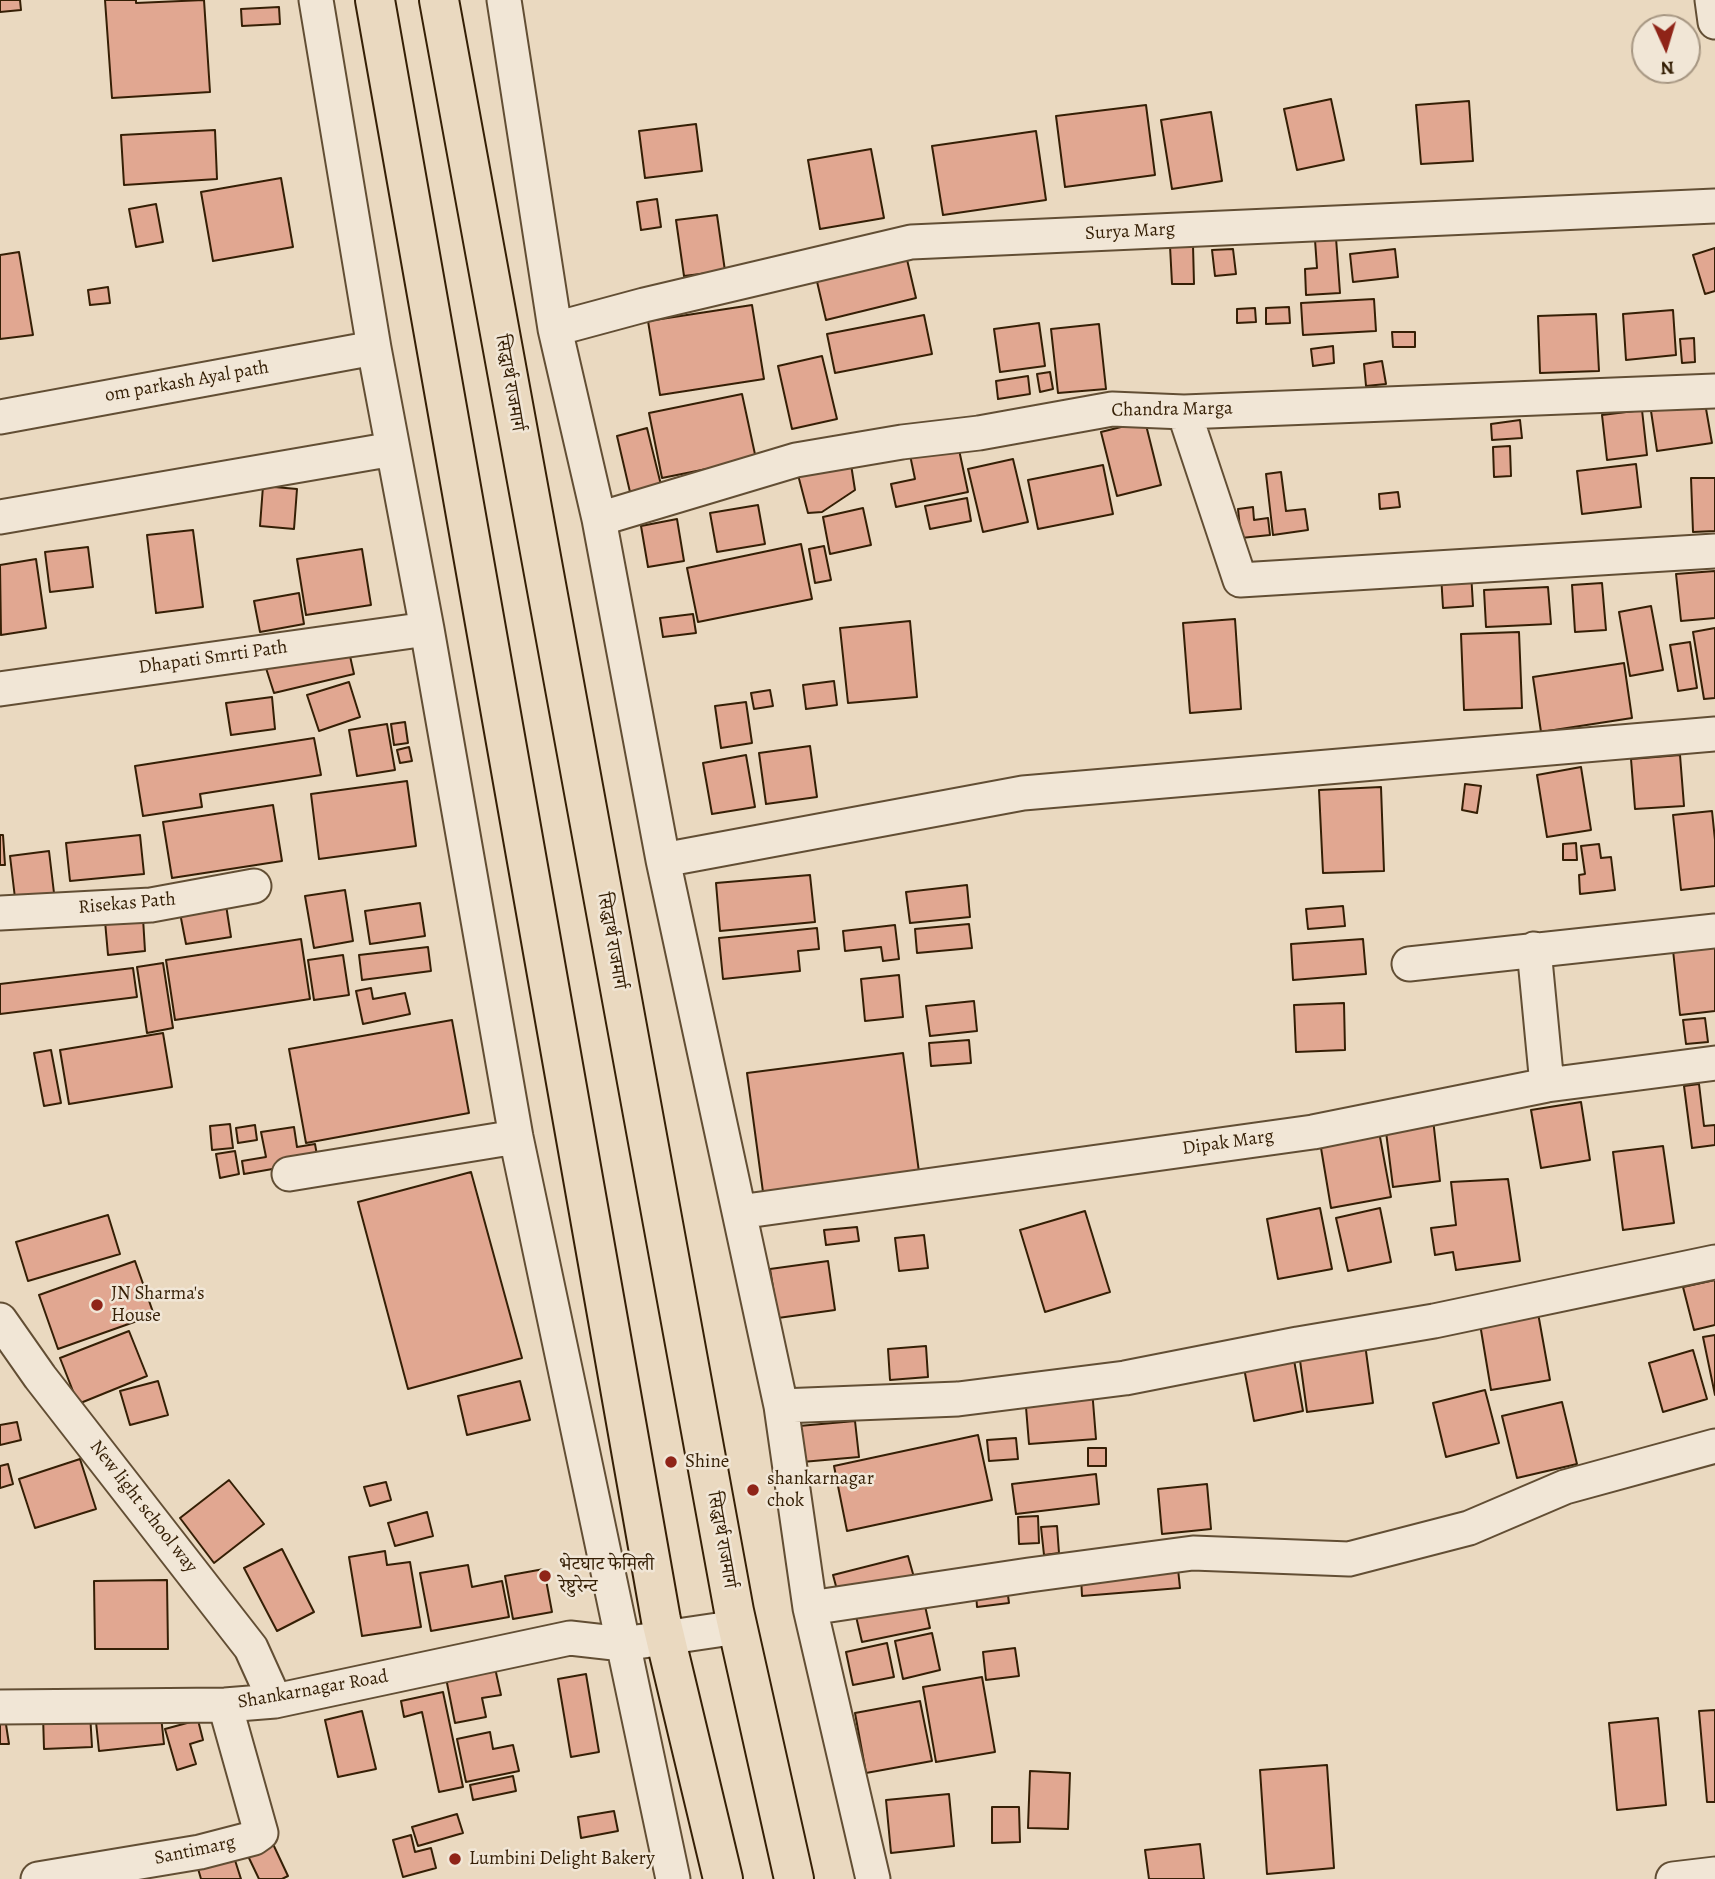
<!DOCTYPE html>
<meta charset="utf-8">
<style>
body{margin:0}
#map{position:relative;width:1715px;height:1879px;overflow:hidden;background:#ead9c0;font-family:Alegreya,serif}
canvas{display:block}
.north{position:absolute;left:1631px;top:14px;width:70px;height:70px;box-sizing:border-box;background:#f1e6d6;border:2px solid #a69682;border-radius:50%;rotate:176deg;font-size:19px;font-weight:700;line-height:28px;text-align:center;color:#351f05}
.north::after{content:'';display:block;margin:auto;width:24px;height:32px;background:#8f2418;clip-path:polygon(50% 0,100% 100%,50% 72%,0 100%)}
</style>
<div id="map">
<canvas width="1715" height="1879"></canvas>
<div class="north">N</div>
</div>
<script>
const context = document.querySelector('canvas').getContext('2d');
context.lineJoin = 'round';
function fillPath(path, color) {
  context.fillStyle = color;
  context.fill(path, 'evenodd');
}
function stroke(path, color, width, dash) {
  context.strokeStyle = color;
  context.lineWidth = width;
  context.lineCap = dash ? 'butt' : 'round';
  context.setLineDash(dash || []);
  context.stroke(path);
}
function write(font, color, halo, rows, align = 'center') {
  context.font = font + ' Alegreya,"Noto Serif Devanagari",serif';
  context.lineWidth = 5;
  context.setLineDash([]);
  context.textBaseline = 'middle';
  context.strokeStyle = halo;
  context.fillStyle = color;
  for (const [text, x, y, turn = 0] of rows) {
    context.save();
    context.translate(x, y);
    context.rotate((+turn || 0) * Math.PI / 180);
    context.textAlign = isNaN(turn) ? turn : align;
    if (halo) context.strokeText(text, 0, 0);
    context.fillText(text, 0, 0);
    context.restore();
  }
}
const building = new Path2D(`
 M0,0H20L21,10L0,12Z
 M105,0H136V3L204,0L210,92L112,98Z
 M279,7L280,24L242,26L241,9Z
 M1331,99L1344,160L1297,170L1284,109Z
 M1469,101L1473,161L1421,164L1416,105Z
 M1146,105L1155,175L1065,187L1056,116Z
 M1211,112L1222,181L1172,189L1161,120Z
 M696,124L702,171L645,178L639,131Z
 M215,130L217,179L124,185L121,135Z
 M1036,131L1046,200L943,215L932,146Z
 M871,149L884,218L820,229L808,160Z
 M281,178L293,247L213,261L201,192Z
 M657,199L661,227L641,230L637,202Z
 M156,204L163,242L136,247L129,209Z
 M717,215L725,271L684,276L676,220Z
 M1336,238L1340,293L1306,295L1305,269L1317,268L1315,240Z
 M1193,245L1194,284H1172L1170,246Z
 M1715,248V291L1705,294L1693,255Z
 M1233,249L1236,274L1215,276L1212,250Z
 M1395,249L1398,277L1353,282L1350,254Z
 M905,251L916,298L826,320L815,273Z
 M19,252L33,335L0,339V255Z
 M108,287L110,303L90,305L88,290Z
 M1374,299L1376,331L1303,335L1301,303Z
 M752,305L764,379L660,395L648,321Z
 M1289,307L1290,323L1266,324V308Z
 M1255,308L1256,322L1237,323V309Z
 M1673,310L1676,355L1626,360L1623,314Z
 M1596,314L1599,371L1540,373L1538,316Z
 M924,315L932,354L835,373L827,334Z
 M1039,323L1045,366L1000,372L994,329Z
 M1099,324L1106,389L1058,393L1051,329Z
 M1392,332H1415V347H1393Z
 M1694,338L1695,362L1682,363L1680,339Z
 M1333,346L1334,363L1313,366L1311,349Z
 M822,356L837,419L792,429L778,366Z
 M1382,361L1386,384L1366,386L1364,364Z
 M1050,372L1053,389L1040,392L1037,374Z
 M1028,376L1030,394L998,399L996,381Z
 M742,394L756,459L662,478L649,413Z
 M1705,403L1712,443L1657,451L1651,411Z
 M1642,410L1647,455L1607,460L1602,415Z
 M1520,420L1522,438L1492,440L1491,424Z
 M1145,421L1161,485L1117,496L1101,432Z
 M647,428L661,485L630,492L617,436Z
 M958,445L968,492L896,507L891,484L915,479L910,455Z
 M1510,446L1511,476L1494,477L1493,447Z
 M850,458L855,490L822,512L808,513L797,471Z
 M1013,459L1028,522L983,532L968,469Z
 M1636,464L1641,507L1582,514L1577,471Z
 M1103,465L1113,514L1038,529L1028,480Z
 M1281,472L1286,511L1305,509L1308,530L1273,535L1266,474Z
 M1691,478H1715V531L1693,532Z
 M263,486L297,489L294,529L260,526Z
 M1398,492L1400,507L1380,509L1379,494Z
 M967,498L971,521L930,529L925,506Z
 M758,505L765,544L717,552L710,513Z
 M1253,507L1254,520L1268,518L1270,535L1241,538L1238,509Z
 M863,508L871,545L830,554L823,517Z
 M677,519L684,561L648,567L641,526Z
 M193,530L203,607L156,613L147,535Z
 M801,544L812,599L698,622L687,568Z
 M824,546L831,580L815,583L809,549Z
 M88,547L93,587L50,592L45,552Z
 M362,549L371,605L306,615L297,559Z
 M36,559L46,628L1,635L0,565Z
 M1715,571V618L1681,621L1676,574Z
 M1471,572L1473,606L1443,608L1441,574Z
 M1602,583L1606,630L1575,632L1572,585Z
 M1548,587L1551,624L1486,627L1484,590Z
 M299,593L304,624L260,632L254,601Z
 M1651,606L1663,670L1630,676L1619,612Z
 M693,614L696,633L663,637L660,618Z
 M1235,619L1241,709L1190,713L1183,623Z
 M910,621L917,697L848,703L840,628Z
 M1715,628V698L1704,699L1693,632Z
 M1519,632L1522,708L1464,710L1461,634Z
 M1690,642L1697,688L1678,691L1670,645Z
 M348,647L354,674L274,693L265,665Z
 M1624,663L1632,718L1541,732L1533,677Z
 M834,681L837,705L806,709L803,685Z
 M349,682L360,717L319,731L307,695Z
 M770,690L773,706L754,709L751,693Z
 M272,697L275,729L231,735L226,703Z
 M746,702L752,743L721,748L715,706Z
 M405,722L408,743L394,745L391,724Z
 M387,724L395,770L357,776L349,730Z
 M314,738L321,775L200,794L202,807L143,816L135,766Z
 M810,746L817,797L766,804L759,753Z
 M409,747L412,761L400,763L397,750Z
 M746,755L755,807L712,814L703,763Z
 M1680,755L1684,806L1635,809L1631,759Z
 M1581,767L1591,830L1547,837L1537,775Z
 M407,781L416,846L319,859L311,794Z
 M1465,784L1481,786L1477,813L1462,810Z
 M1381,787L1384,871L1323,873L1319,790Z
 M273,805L282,861L172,878L163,822Z
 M1712,811L1715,840V886L1681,890L1673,815Z
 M0,835H3L5,865H0Z
 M140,835L144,874L70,881L66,843Z
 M1576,843L1577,860H1563V844Z
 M1599,844L1601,858L1611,857L1615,890L1580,894L1579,875L1585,874L1581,846Z
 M49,851L54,893L15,898L10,856Z
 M810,875L815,922L720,931L716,883Z
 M967,885L970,917L910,923L906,892Z
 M345,890L353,941L314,948L305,896Z
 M420,903L425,936L370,944L365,911Z
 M226,905L231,937L186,944L180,913Z
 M1343,906L1345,926L1308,929L1306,909Z
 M143,918L145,951L108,955L105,921Z
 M969,924L972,948L917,953L915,929Z
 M895,925L899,959L883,961L881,947L845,951L843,931Z
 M817,928L819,949L798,951L800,971L723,979L719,938Z
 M1715,936V1011L1680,1015L1672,941Z
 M301,939L310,999L175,1020L166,960Z
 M1363,939L1366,974L1293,980L1291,944Z
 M428,947L431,971L362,980L359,955Z
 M343,955L349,995L314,1000L308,960Z
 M163,963L173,1028L147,1033L137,967Z
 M133,968L137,997L0,1014V984Z
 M899,975L903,1017L865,1021L861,979Z
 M371,988L373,999L405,993L410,1014L363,1024L356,991Z
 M974,1001L977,1031L930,1036L926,1006Z
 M1344,1003L1345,1050L1296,1052L1294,1005Z
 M1705,1018L1708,1042L1686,1044L1683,1020Z
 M452,1020L469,1113L306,1143L289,1049Z
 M163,1033L172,1087L69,1104L60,1050Z
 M969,1040L971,1063L931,1066L929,1043Z
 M51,1050L61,1103L44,1106L34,1053Z
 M903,1053L919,1172L763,1192L747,1073Z
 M1699,1084L1704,1126L1715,1125V1145L1692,1148L1684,1086Z
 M1581,1102L1590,1160L1541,1168L1531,1110Z
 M1433,1119L1440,1181L1393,1187L1385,1124Z
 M230,1124L233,1148L212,1150L210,1126Z
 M255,1125L257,1140L238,1143L236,1128Z
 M1378,1126L1391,1197L1331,1208L1319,1136Z
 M294,1127L297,1147L315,1144L318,1161L244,1174L242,1161L266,1157L261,1132Z
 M1663,1146L1674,1223L1623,1230L1613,1152Z
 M235,1151L239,1174L220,1178L216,1154Z
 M471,1172L522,1358L408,1389L358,1202Z
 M1508,1179L1520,1261L1456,1270L1453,1252L1435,1255L1431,1228L1456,1225L1451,1182Z
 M1320,1208L1332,1269L1278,1279L1267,1219Z
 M1380,1208L1391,1262L1348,1271L1336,1218Z
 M1085,1211L1110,1292L1045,1312L1020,1230Z
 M108,1215L120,1254L28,1281L16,1242Z
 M857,1227L859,1241L826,1245L824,1230Z
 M924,1235L928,1268L899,1271L895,1238Z
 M135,1261L154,1315L58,1349L39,1295Z
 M828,1261L835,1310L778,1318L770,1269Z
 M1715,1280V1325L1694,1330L1683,1287Z
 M1538,1313L1550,1380L1491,1390L1480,1324Z
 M129,1331L147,1376L78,1404L60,1358Z
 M1715,1335V1395L1703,1337Z
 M1365,1344L1373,1403L1307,1412L1299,1353Z
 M926,1346L928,1377L890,1380L888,1349Z
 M1693,1350L1707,1399L1663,1412L1649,1363Z
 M1294,1360L1303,1411L1254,1421L1244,1368Z
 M158,1381L168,1415L130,1425L120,1391Z
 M520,1381L530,1420L467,1435L458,1396Z
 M1092,1389L1096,1439L1029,1444L1025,1395Z
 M1485,1390L1499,1443L1446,1457L1433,1403Z
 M1562,1402L1577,1464L1517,1478L1502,1416Z
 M855,1421L859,1457L802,1462L799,1426Z
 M17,1422L21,1440L0,1445V1425Z
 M978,1435L992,1500L847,1531L834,1466Z
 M1016,1438L1018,1459L989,1461L987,1440Z
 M1088,1448H1106V1466H1088Z
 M80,1459L96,1509L35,1528L19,1479Z
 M8,1464L13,1484L0,1488V1466Z
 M1096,1474L1099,1504L1016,1514L1012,1484Z
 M229,1480L264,1524L214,1563L180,1518Z
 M386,1482L391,1500L370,1506L364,1487Z
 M1207,1484L1211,1529L1162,1534L1158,1489Z
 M427,1512L433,1536L395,1546L388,1523Z
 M1038,1516L1039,1543L1019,1544L1018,1517Z
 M1057,1526L1059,1553L1044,1555L1041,1527Z
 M282,1549L314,1612L277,1631L244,1568Z
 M385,1551L387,1565L410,1562L421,1627L362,1636L349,1557Z
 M908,1556L915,1581L840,1601L833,1575Z
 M468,1565L472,1587L502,1581L509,1617L431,1631L420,1573Z
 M544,1569L552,1612L513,1619L505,1576Z
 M1178,1569L1180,1588L1082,1596L1081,1576Z
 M167,1580L168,1649H95L94,1581Z
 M1007,1588L1009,1603L977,1607L976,1592Z
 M923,1597L930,1628L862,1642L855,1612Z
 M932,1633L940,1670L903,1679L895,1641Z
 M887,1643L894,1677L853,1685L846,1652Z
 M1015,1648L1019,1676L986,1680L983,1652Z
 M495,1668L501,1695L482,1698L486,1717L455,1723L446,1678Z
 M586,1674L599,1752L571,1757L558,1679Z
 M982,1677L995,1752L936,1762L923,1687Z
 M443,1692L463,1787L439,1792L422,1712L404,1717L401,1701Z
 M920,1701L932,1761L866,1773L855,1713Z
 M1715,1710V1802H1707L1699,1711Z
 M362,1711L376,1769L338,1777L325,1720Z
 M90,1713L92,1747L44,1749L43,1715Z
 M161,1716L164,1744L99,1751L96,1722Z
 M5,1718L9,1744H0V1719Z
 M1658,1718L1666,1805L1617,1810L1609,1723Z
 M198,1720L203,1740L190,1744L196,1764L177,1770L165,1729Z
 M490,1732L493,1749L513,1745L519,1771L466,1782L457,1739Z
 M1327,1765L1334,1868L1267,1874L1260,1770Z
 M1030,1771L1070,1773L1068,1829L1028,1828Z
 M513,1776L516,1791L473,1800L470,1785Z
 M949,1794L954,1846L891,1853L886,1800Z
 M992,1807H1019L1020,1842L992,1843Z
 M614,1811L618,1831L581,1838L578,1817Z
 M457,1814L463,1833L418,1846L412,1827Z
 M411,1835L415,1852L431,1848L436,1868L403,1877L393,1840Z
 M273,1844L288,1876L282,1879H259L248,1856Z
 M1200,1844L1204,1879H1149L1145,1850Z
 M233,1854L241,1879H201L197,1865Z`);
fillPath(building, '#e1a791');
stroke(building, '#351f05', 2);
const minor = new Path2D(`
 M316,0L374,348L427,629L516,1137L673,1879
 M504,0L555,329L599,519L663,860L781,1406L810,1608L873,1879
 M1712,0L1715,22
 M555,329L644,305L911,242L1715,206
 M1184,412L1240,580L1715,551
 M0,417L374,348
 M0,517L393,449
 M599,519L796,460L902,442L979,433L1112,409L1184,412L1715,391
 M0,689L427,629
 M663,860L1023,793L1715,734
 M0,913L151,905L254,886
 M1534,949L1547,1085
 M1409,964L1715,931
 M289,1174L516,1137
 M739,1212L1313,1132L1547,1085L1715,1063
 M0,1320L40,1377L251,1648L275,1701
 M781,1406L958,1399L1125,1378L1298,1344L1434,1321L1715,1262
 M810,1608L1029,1575L1193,1553L1349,1559L1469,1528L1565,1487L1715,1446
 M0,1707L225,1705L275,1701L570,1638L623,1644L738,1627
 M38,1879L200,1852L254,1838L261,1833L225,1705
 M1673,1879L1715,1874`);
const highway = new Path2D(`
 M375,0L661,1620L723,1879
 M439,0L734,1611L794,1879`);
stroke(minor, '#624e34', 37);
stroke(highway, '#351f05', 42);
stroke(minor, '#f1e6d6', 33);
stroke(highway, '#ead9c0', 38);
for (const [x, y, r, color] of [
 [97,1305,7,"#8f2418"],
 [671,1462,7,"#8f2418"],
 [753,1490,7,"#8f2418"],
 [545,1576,7,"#8f2418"],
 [455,1859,7,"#8f2418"]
]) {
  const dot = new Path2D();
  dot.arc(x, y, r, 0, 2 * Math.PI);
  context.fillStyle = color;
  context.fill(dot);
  stroke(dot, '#f1e6d6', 2.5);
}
write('19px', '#351f05', '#f1e6d6', [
 ["Surya Marg",1130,232,-3],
 ["om parkash Ayal path",187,382,-10],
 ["सिद्धार्थ राजमार्ग",509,383,80],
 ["Chandra Marga",1172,410,-1],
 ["Dhapati Smrti Path",213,658,-8],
 ["Risekas Path",127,904,-5],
 ["सिद्धार्थ राजमार्ग",611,941,80],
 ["Dipak Marg",1228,1143,-8],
 ["New light school way",143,1507,52],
 ["सिद्धार्थ राजमार्ग",721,1540,80],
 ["Shankarnagar Road",313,1690,-10],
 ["Santimarg",195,1851,-12]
]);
write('19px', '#351f05', '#f1e6d6', [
 ["JN Sharma's",111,1294],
 ["House",111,1316],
 ["Shine",685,1462],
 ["shankarnagar",767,1479],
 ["chok",767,1501],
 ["भेटघाट फेमिली",559,1565],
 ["रेष्टुरेन्ट",559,1587],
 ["Lumbini Delight Bakery",469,1859]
], 'left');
</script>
